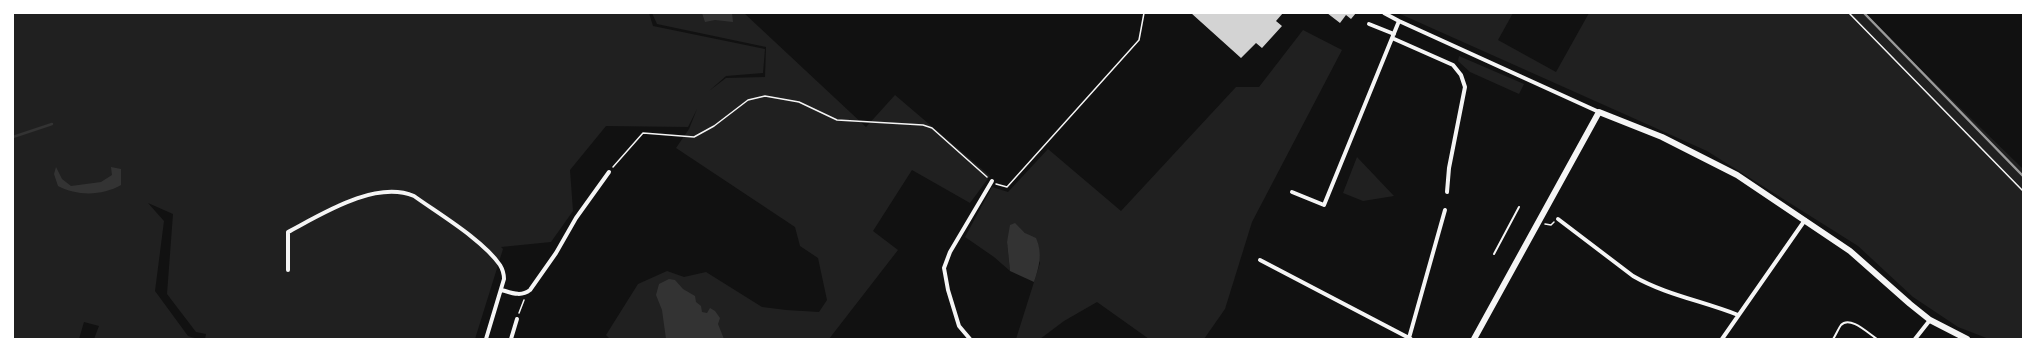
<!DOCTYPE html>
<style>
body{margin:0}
#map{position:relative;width:2036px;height:352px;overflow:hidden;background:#111;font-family:"Roboto Serif",serif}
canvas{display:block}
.frame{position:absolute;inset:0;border:14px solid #fff;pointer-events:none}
</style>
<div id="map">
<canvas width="2036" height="352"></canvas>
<div class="frame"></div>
</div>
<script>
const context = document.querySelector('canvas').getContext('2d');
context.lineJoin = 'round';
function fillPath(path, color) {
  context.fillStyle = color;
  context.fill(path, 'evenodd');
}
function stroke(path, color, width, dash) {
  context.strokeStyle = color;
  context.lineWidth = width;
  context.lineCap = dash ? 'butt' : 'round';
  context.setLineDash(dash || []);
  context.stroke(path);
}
fillPath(new Path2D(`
 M13,13H649L653,26L765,49L763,73L726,76L709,91L726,78L765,77L766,47L657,24L652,13H744L866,127L895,95L990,176L970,203L912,170L873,231L898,250L829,339H610L606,335L638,284L667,271L684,277L706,272L762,307L786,310L819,312L827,300L818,258L800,246L795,227L676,148L689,129L697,109L688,127L606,126L570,170L573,211L551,242L501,247L503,249L475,339H205L206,334L196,332L167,294L173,214L148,203L164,221L155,291L188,336L198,339H94L99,326L84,322L79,339H13Z
 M1398,13H1513L1498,40L1556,72L1589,13H1863L2023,169V339H1989L1958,327L1913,297L1858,246L1707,151Z
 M1303,30L1342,50L1252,222L1225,309L1204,339H1149L1097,302L1064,321L1040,339H1016L1040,263L1025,233L1015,224L1007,242L1010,271L994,257L965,237L992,187L1008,192L1048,149L1121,211L1236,87H1259Z
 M1459,56L1524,84L1519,94L1470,72L1458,61Z
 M1357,157L1394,196L1363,201L1343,193Z`), '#202020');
fillPath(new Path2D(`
 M702,13H732L733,22L715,20L705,22Z
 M56,167L62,179L71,186L101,182L112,175L111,167L121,169V185C102,196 77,196 58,186L54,174Z
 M1015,223L1025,233L1036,238C1043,254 1039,267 1034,282L1010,271L1007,242L1010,225Z
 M669,279L675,280L683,289L695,296L696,302L701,306L702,312L707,313L710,308L715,311L720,318L718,324L724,339H666L662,310L656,295L659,284Z`), '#333');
stroke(new Path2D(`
 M13,137L52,124`), '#333', 2.5);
fillPath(new Path2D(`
 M1191,13H1283L1276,21L1282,26L1262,48L1256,43L1241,58Z
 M1327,13H1356L1351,19L1346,15L1340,23Z`), '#d3d3d3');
stroke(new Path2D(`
 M1849,13L2023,191
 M613,167L643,133L694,137L714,126L748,100L765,96L799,102L837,120L923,125L932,128L987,177
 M996,184L1007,187L1139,40L1144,13
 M1545,224L1551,225L1554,222
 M519,313L524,300`), '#f5f5f5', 1.5);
stroke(new Path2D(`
 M1494,254L1519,207
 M1833,339C1836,335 1838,329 1841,325C1850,315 1869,334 1877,339`), '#f5f5f5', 2);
stroke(new Path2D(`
 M1384,13L1399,21L1599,112
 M1369,24L1394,34
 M1392,38L1453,65L1461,75L1465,87L1449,168L1447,192
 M1292,192L1324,205L1399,21
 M1558,219L1633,276C1666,295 1703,301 1738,315
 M1260,260L1411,339
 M288,270V232C322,214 375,180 414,196C439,214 483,240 500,265C503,270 504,274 504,279L486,339
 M502,290C512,293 521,297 530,290L556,253L576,218L609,172
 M1409,338L1445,210
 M511,339L517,319
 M970,339L959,326L948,290L944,268L950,252L992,181
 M1722,339L1805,220
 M1915,339L1930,320`), '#f5f5f5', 4);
stroke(new Path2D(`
 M1474,339L1599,112L1662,137L1737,175L1850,251L1910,304L1930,320L1967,339`), '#f5f5f5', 6);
stroke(new Path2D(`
 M1864,13L2023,176`), '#9a9a9a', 2.5);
</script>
